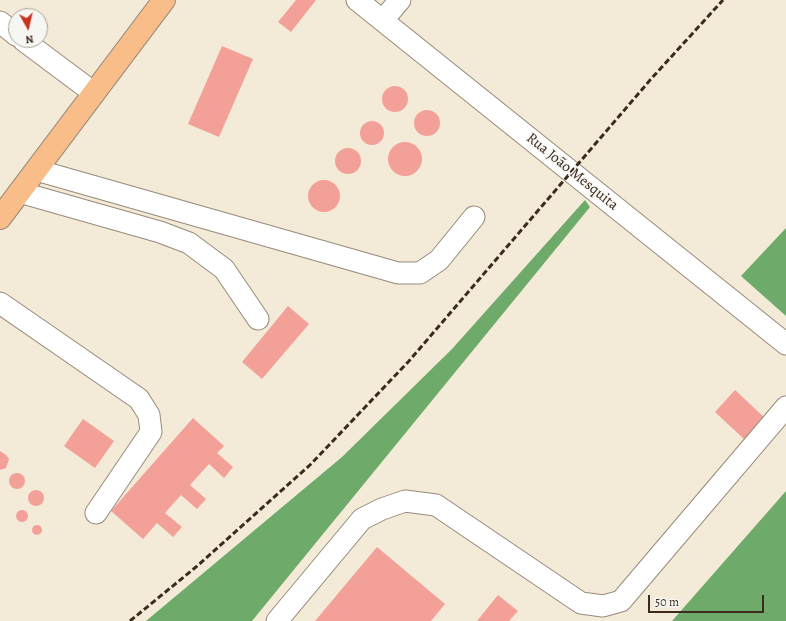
<!DOCTYPE html>
<meta charset="utf-8">
<style>
body{margin:0}
#map{position:relative;width:786px;height:621px;overflow:hidden;background:#f3ead7;font-family:Alegreya,serif}
canvas{display:block}
.north{position:absolute;left:8px;top:8px;width:40px;height:40px;box-sizing:border-box;background:#f6f6f2;border:1px solid #aba49d;border-radius:50%;rotate:172deg;font-size:11px;font-weight:700;line-height:16px;text-align:center;color:#3b2a1e}
.north::after{content:'';display:block;margin:auto;width:14px;height:18px;background:#c8321e;clip-path:polygon(50% 0,100% 100%,50% 72%,0 100%)}
.scale{position:absolute;left:648px;top:595px;width:116px;height:18px;box-sizing:border-box;border:2px solid #3b2a1e;border-top:0;padding-left:5px;font-size:12px;line-height:14px;white-space:nowrap;color:#3b2a1e;-webkit-text-stroke:3px #f6f6f2;paint-order:stroke}
</style>
<div id="map">
<canvas width="786" height="621"></canvas>
<div class="north">N</div>
<div class="scale">50 m</div>
</div>
<script>
const context = document.querySelector('canvas').getContext('2d');
context.lineJoin = 'round';
function fillPath(path, color) {
  context.fillStyle = color;
  context.fill(path, 'evenodd');
}
function stroke(path, color, width, dash) {
  context.strokeStyle = color;
  context.lineWidth = width;
  context.lineCap = dash ? 'butt' : 'round';
  context.setLineDash(dash || []);
  context.stroke(path);
}
function write(font, color, halo, rows, align = 'center') {
  context.font = font + ' Alegreya,serif';
  context.lineWidth = 3;
  context.setLineDash([]);
  context.textBaseline = 'middle';
  context.strokeStyle = halo;
  context.fillStyle = color;
  for (const [text, x, y, turn = 0] of rows) {
    context.save();
    context.translate(x, y);
    context.rotate((+turn || 0) * Math.PI / 180);
    context.textAlign = isNaN(turn) ? turn : align;
    if (halo) context.strokeText(text, 0, 0);
    context.fillText(text, 0, 0);
    context.restore();
  }
}
fillPath(new Path2D(`
 M585,200L590,207L252,621H146L342,457L452,349Z
 M786,228V316L741,276Z
 M786,491V621H672Z`), '#6eaa69');
fillPath(new Path2D(`
 M296,0H316L291,32L278,22Z
 M222,46L253,59L219,137L188,124Z
 M382 99a13 13 0 1 1 26 0a13 13 0 1 1-26 0Z
 M414 123a13 13 0 1 1 26 0a13 13 0 1 1-26 0Z
 M360 133a12 12 0 1 1 24 0a12 12 0 1 1-24 0Z
 M388 159a17 17 0 1 1 34 0a17 17 0 1 1-34 0Z
 M335 161a13 13 0 1 1 26 0a13 13 0 1 1-26 0Z
 M308 196a16 16 0 1 1 32 0a16 16 0 1 1-32 0Z
 M288,306L309,324L262,379L242,362Z
 M735,390L766,419L746,441L715,412Z
 M193,418L224,446L217,453L233,467L224,478L209,464L190,485L206,499L197,509L181,495L165,513L182,527L173,537L157,523L143,539L111,511Z
 M83,419L114,441L95,468L64,446Z
 M0,451L6,455L9,459L6,468L0,470Z
 M9 481a8 8 0 1 1 16 0a8 8 0 1 1-16 0Z
 M28 498a8 8 0 1 1 16 0a8 8 0 1 1-16 0Z
 M16 516a6 6 0 1 1 12 0a6 6 0 1 1-12 0Z
 M32 530a5 5 0 1 1 10 0a5 5 0 1 1-10 0Z
 M377,547L445,604L431,621H315Z
 M498,595L518,611L509,621H477Z`), '#f3a198');
const minor = new Path2D(`
 M357,0L786,344
 M383,20L400,0
 M0,22L16,35
 M23,40L94,93
 M36,170L398,273H420L439,260L474,217
 M19,192L160,232L189,243L224,269L258,319
 M0,303L139,399L149,415L151,432L96,513
 M277,621L362,519L382,509L405,501L436,505L581,603L603,606L621,601L786,407`);
const major = new Path2D(`
 M0,218L164,0`);
stroke(minor, '#978a7a', 23);
stroke(major, '#978a7a', 24);
stroke(minor, '#fff', 21);
stroke(major, '#f8bd89', 22);
stroke(new Path2D(`
 M130,621L196,567L311,464L409,361L651,79L723,0`), '#3b2a1e', 3, [6, 3]);
write('15px', '#3b2a1e', '#f6f6f2', [
 ["Rua João Mesquita",572,172,39]
]);
</script>
